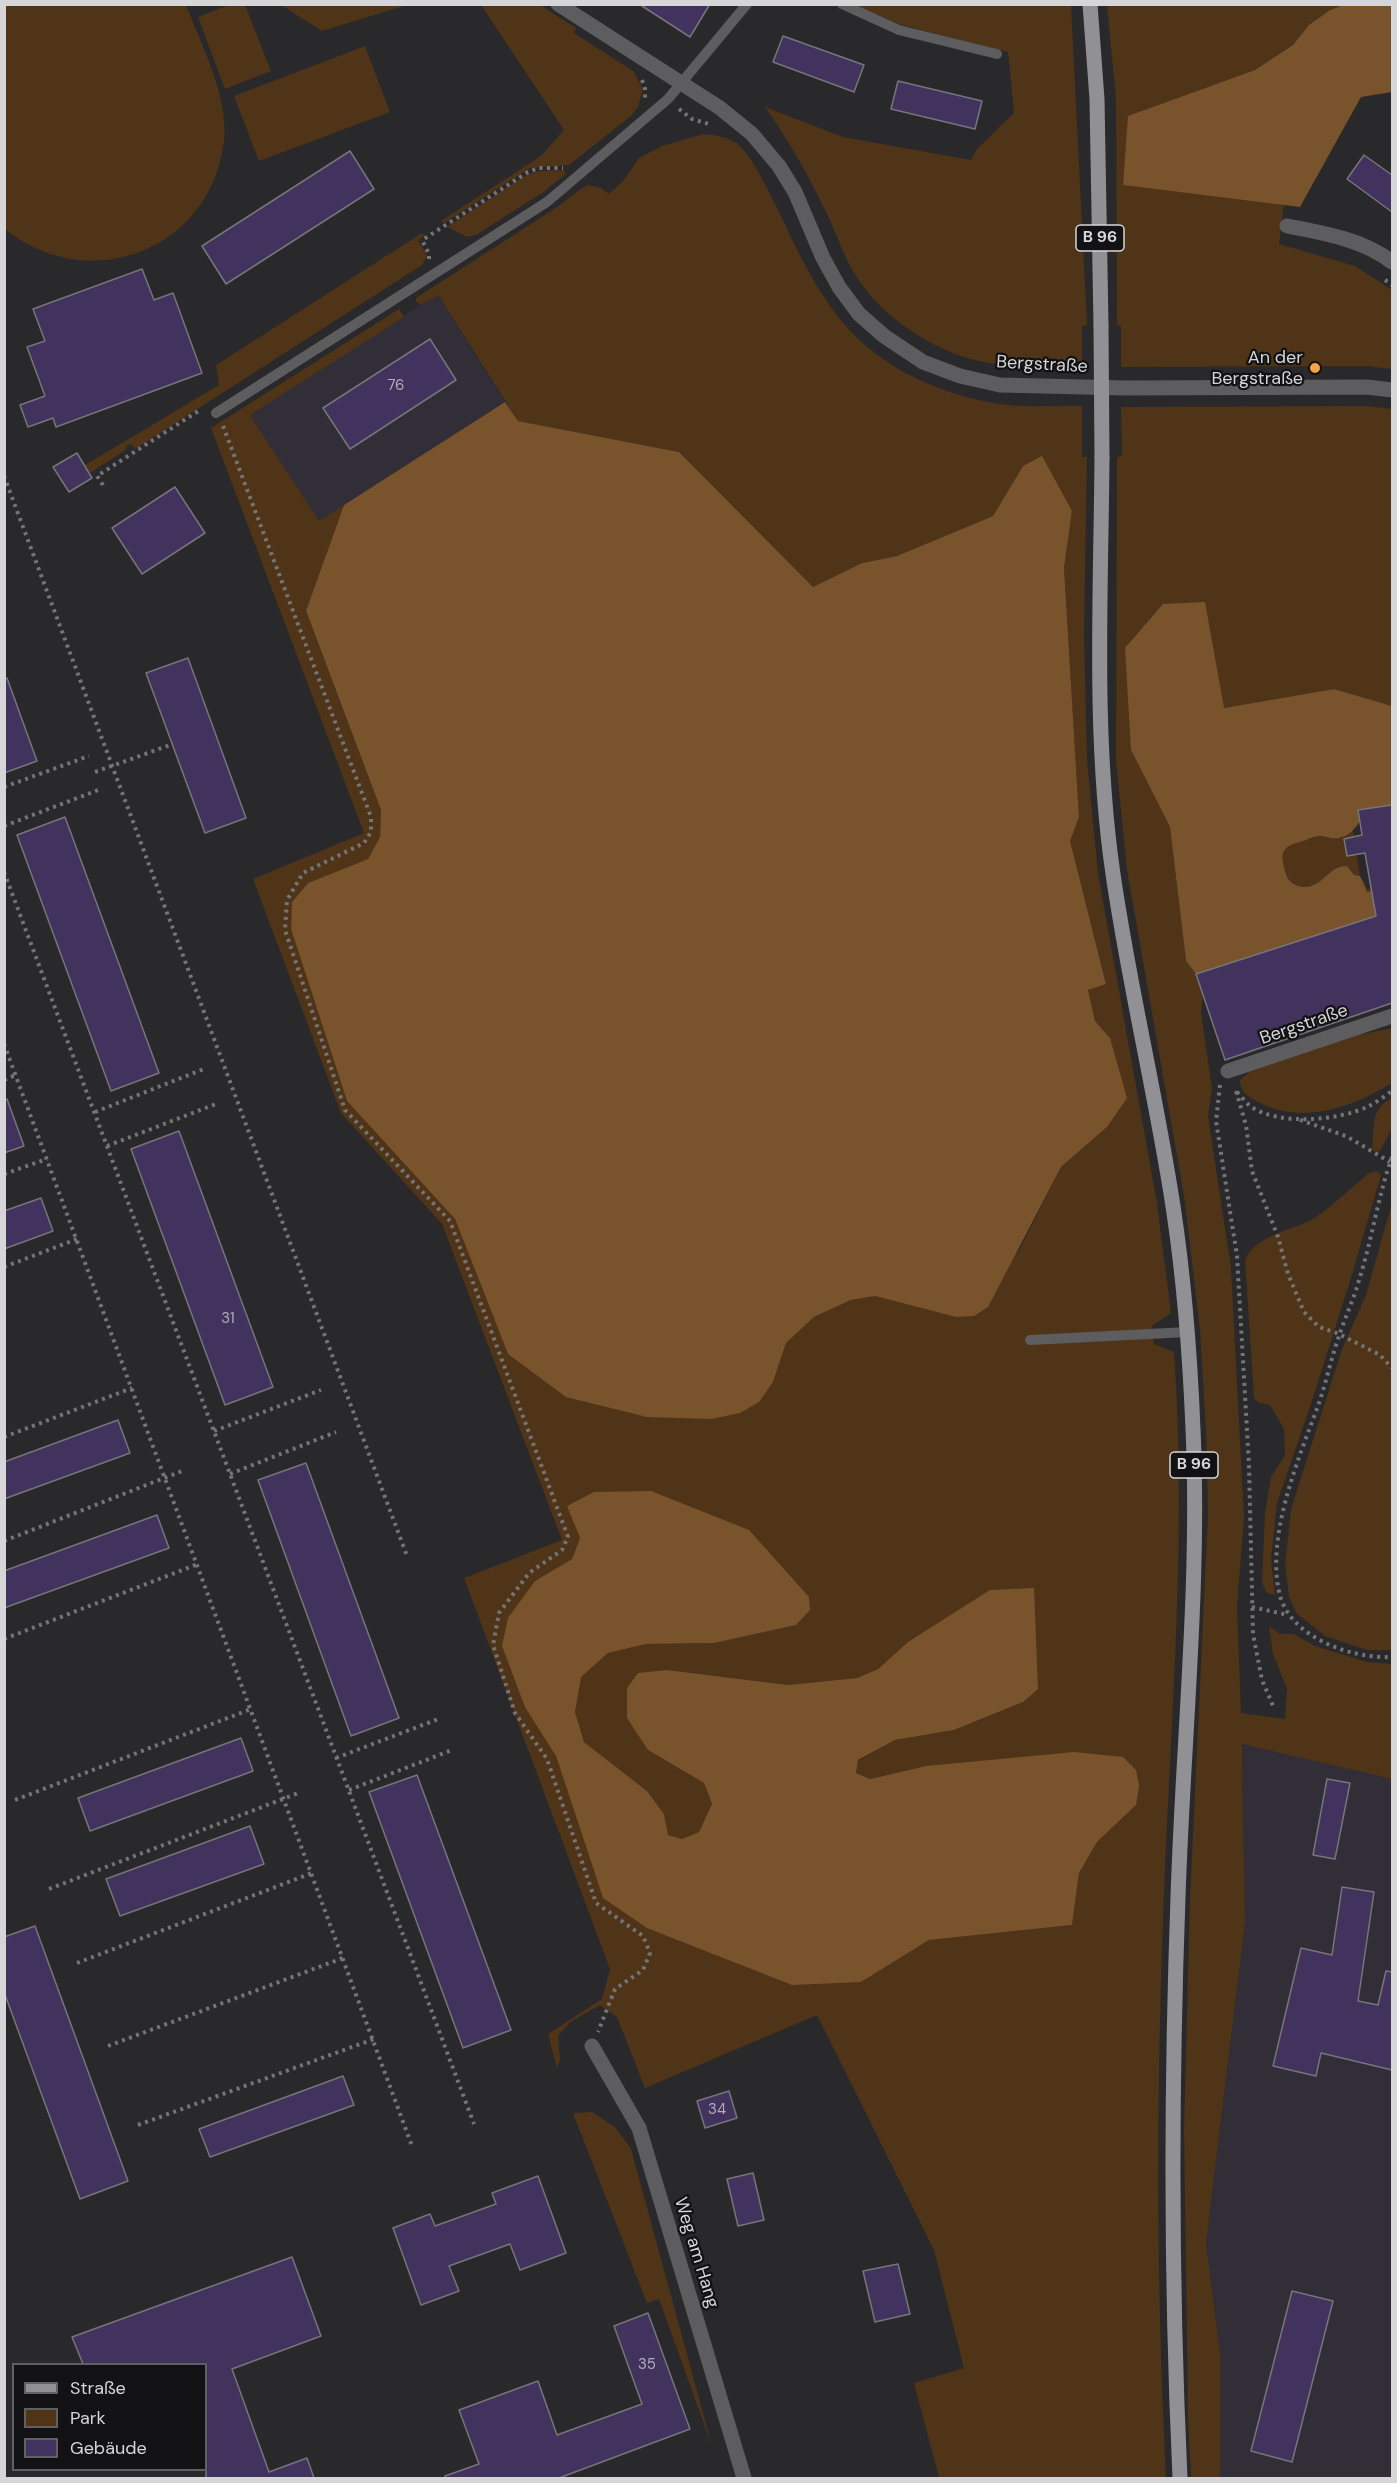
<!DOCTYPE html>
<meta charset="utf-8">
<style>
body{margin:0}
#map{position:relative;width:1397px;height:2483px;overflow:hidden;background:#29282b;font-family:"DM Sans",sans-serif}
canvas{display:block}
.frame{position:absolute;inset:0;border:6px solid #d6d5d8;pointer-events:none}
.legend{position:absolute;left:12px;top:2363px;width:195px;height:108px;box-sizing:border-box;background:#121113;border:2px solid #605f62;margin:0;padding:8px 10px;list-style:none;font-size:18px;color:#d6d5d8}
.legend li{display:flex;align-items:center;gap:12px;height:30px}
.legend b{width:30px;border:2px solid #605f62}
</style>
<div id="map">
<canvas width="1397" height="2483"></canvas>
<div class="frame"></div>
<ul class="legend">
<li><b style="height:8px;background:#919094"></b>Straße</li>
<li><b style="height:16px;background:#4f3417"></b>Park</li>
<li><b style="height:16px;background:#42325e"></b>Gebäude</li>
</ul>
</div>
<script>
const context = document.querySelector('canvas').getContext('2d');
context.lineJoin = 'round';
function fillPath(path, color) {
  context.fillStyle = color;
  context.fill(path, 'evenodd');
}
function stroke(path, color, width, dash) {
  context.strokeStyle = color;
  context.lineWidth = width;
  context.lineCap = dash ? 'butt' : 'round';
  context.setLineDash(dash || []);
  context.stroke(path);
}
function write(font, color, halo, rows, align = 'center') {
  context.font = font + ' "DM Sans",sans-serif';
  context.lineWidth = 4.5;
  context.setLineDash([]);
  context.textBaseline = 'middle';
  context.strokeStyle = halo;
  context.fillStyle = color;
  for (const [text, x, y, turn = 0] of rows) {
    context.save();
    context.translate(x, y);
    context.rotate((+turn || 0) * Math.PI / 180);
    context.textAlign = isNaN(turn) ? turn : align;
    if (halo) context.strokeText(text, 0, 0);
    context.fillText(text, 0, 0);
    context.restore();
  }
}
fillPath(new Path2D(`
 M437,294L505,402L319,521L250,415Z
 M1242,1743L1392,1779V2478H1220V2352L1206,2243L1245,1923Z`), '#312e37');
fillPath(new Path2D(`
 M231,4L245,5L271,71L225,89L198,17Z
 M4,5H186C201,45 229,96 224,140C212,250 89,297 5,229Z
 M281,5H407L322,31Z
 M481,5H540L576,28L574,33L633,71L643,89L638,107L631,116L569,165L530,168L444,223L441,221L541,156L564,130Z
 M855,5H1071L1087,325L1082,326V367C1043,366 1001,369 964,357C922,343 879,313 856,276C843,256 837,234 827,214C809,176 789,141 765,107L843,137L971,160L977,149L1014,113L1008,52L902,25Z
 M1107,5H1343L1330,10L1309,25L1293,45L1255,70L1129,116L1123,185L1284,204L1279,244L1355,266L1392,290V369L1367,366L1121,367V326L1117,325L1116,99Z
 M365,46L390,112L259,161L234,96Z
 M703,134C716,135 731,137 741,147C757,165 767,189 778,210C802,260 826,314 871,350C907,379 954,397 1000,404C1027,408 1055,405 1082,406V457H1087L1084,634L1087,760L1098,873L1157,1203L1171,1313L1152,1326L1154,1344L1174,1352C1187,1534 1171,1714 1164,1895C1156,2090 1156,2285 1166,2478H939L914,2383L964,2368L934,2250L817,2015L645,2088L617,2017L600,2005L570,2022L558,2036L560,2060L557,2068L548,2034L602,1999L610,1969L464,1578L562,1540L442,1224L341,1113L253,879L364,833L211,428L399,309L404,317L250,415L319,521L344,505L306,612L381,810L380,837L368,859L308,883L292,902L291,929L347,1101L455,1219L508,1354L773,1382L786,1343L814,1317L851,1300L875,1296L956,1317L1019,1250L1061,1167L1107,1127L1110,1038L1095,1021L1088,990L1106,983L1069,840L1079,817L1064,568L1072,511L1023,466L993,516L897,556L862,563L813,587L679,452L518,421L438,295L421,305L416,301V298L554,209L582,188L588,185L601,188L609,194L623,181L639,158L662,146ZM568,1506L796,1625L714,1643L646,1644L608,1653L580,1677L575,1712L584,1742L647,1791L664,1814L668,1835L682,1839L699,1832L712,1805L704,1783L648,1750L667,1670L788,1685L857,1678L878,1669L908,1642L1023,1702L954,1730L895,1740L858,1761L856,1773L870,1779L926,1766L1136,1805L1097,1842L1079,1873L1072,1925L929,1940L861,1982L603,1898L556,1756L535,1581L572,1559L580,1538Z
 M564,170L566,174L542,193L476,235L467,237L447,227L528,174L540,171Z
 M422,233L424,236L418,240L427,256L422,265L135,449L131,444L126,446L127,449L90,473L85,465L219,385L216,365Z
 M1366,406L1392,409V706L1334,689L1224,708L1131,750L1170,827L1186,961L1196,974L1203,995L1201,1012L1212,1089L1208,1116L1231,1268L1244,1518L1237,1606L1241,1713L1285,1719L1287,1689L1273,1654L1269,1626L1280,1634H1294L1315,1646L1367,1662L1392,1664V1779L1242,1744L1245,1923L1206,2243L1220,2352V2478H1191L1188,2417L1184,2129L1190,1898L1208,1514L1206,1431L1200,1330L1185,1202L1127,870L1116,761L1117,457L1122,456L1121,407Z
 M1353,831L1360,876L1365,883L1367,889L1392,888L1367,892L1347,866C1328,865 1323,888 1303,887C1294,886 1288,882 1286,874C1280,851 1281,847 1304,840C1309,839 1316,836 1322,836C1328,837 1334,840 1340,838C1345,837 1349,833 1353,831Z
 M1392,1028V1083C1353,1107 1304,1125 1260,1103C1249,1097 1240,1093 1240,1080L1251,1071L1353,1036Z
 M1392,1098V1128L1380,1151L1375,1152L1372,1148C1375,1124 1370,1110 1392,1098Z
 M1377,1171L1381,1175L1351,1278L1310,1407L1277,1503L1271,1560L1275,1595L1267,1593L1262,1583L1265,1512L1271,1477L1285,1455L1284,1429L1270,1405L1259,1403L1254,1398L1245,1260C1254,1238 1286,1231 1307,1222C1322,1216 1354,1185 1369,1173Z
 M1392,1203V1650H1367L1325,1636L1296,1613L1289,1596L1285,1563L1291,1509L1342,1349L1366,1295Z
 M592,2112L615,2127L631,2149L712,2446L659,2299L647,2303L573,2113Z`), '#4f3417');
fillPath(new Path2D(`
 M1343,5H1392V92L1361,97L1300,207L1123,185L1128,116L1255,70L1293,45L1309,25L1330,10Z
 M505,402L518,421L679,452L813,587L862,563L897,556L993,516L1023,466L1042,456L1072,511L1064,568L1079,817L1070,841L1106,984L1088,990L1095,1021L1110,1038L1127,1098L1107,1127L1061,1167L988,1307L974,1316L956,1317L875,1296L851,1300L814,1317L786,1343L773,1382L759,1402L740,1413L711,1419L647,1417L566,1397L508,1354L455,1219L347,1101L291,929L292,902L308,883L368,859L380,837L381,810L306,611L344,505Z
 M1205,602L1224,708L1334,689L1392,706V805L1359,810L1360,821C1355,829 1349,836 1339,838C1332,840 1327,836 1321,836C1315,836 1308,839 1303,841C1280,847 1280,853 1286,874C1288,882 1295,886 1303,887C1323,888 1328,865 1347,866L1354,875L1360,876L1367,892L1392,888V911L1196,974L1186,961L1170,827L1131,750L1125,648L1163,604Z
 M651,1491L749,1530L809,1597L810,1610L796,1625L714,1643L646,1644L608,1653L581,1677L575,1712L584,1742L647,1791L664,1814L668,1835L682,1839L699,1832L712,1804L704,1783L648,1750L627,1718V1688L638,1673L667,1670L788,1685L857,1678L878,1669L908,1642L990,1590L1034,1588L1038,1689L1023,1702L954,1730L895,1740L858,1760L856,1773L870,1779L926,1766L1074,1752L1123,1757L1136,1770L1139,1786L1136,1805L1097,1842L1079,1873L1072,1925L929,1940L861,1982L792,1985L647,1928L603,1898L556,1756L525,1707L502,1646L508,1618L535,1581L572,1559L580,1538L567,1506L594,1492Z`), '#79532b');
const building = new Path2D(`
 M639,4H710L690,37Z
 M783,36L864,65L854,92L773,62Z
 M898,81L982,101L975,129L891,109Z
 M350,151L374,189L226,284L202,246Z
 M1364,155L1392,175V212L1347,179Z
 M142,269L154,300L173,293L202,373L56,427L53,418L28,427L20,405L45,396L27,347L45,341L33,309Z
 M430,339L456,380L350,449L323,408Z
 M77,453L92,478L69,492L53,467Z
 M175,487L205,533L142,574L112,528Z
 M188,658L246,818L205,833L146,673Z
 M7,678L37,761L4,773V679Z
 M1392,805V1003L1225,1060L1196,974L1376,916L1365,853L1347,856L1344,839L1362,835L1358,810Z
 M65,817L159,1073L111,1091L17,835Z
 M7,1099L24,1146L4,1153V1100Z
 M179,1131L273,1387L225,1405L131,1149Z
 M41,1198L53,1231L4,1249V1211Z
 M118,1420L130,1453L4,1499V1462Z
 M306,1463L399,1718L351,1736L258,1480Z
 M157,1515L169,1548L4,1608V1571Z
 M241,1738L253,1771L90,1831L78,1798Z
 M417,1775L511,2030L463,2048L369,1792Z
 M1327,1779L1350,1783L1335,1859L1313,1855Z
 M250,1826L264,1864L120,1916L106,1879Z
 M1342,1887L1374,1892L1358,2001L1378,2005L1386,1971L1392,1972V2070L1321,2053L1316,2076L1273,2066L1301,1948L1332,1955Z
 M35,1926L128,2181L80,2199L4,1992V1937Z
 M343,2076L354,2105L210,2157L199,2129Z
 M729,2091L737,2118L705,2128L697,2101Z
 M753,2173L764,2220L738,2226L727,2179Z
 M538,2176L566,2253L520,2270L510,2244L449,2266L459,2291L421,2305L393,2228L430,2214L435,2226L496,2204L492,2193Z
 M292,2257L321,2336L232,2369L269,2472L307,2458L314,2478H206V2364H83L72,2337Z
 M898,2264L910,2314L875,2322L863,2271Z
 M1292,2291L1333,2301L1292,2462L1251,2451Z
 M648,2313L690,2429L559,2478H445V2476L479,2464L459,2410L538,2381L557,2435L642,2404L614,2326Z`);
fillPath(building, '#42325e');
stroke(building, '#767579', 1.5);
stroke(new Path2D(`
 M642,80L645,89V99
 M679,109L692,119L709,124
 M429,259V254L423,242L424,239L528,172L539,168H563
 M1385,280L1392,285
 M223,426L371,817V832L364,843L303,873L287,900L285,930L345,1110L450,1221L568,1537L562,1550L529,1573L499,1613L493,1645L515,1713L547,1759L596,1903L643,1936L650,1953L643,1970L615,1989L598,2032
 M4,476L407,1556
 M103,485L97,476L200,410
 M95,772L173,744
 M4,787L89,756
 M4,826L101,789
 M4,872L474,2124
 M4,1044L412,2146
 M4,1080L16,1075
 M1220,1085L1216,1121L1237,1256L1249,1465L1253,1634L1262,1680L1274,1708
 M1236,1091L1246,1125L1252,1171L1278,1237L1288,1274L1304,1312L1319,1327L1339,1334L1380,1355L1392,1368
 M1237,1092C1241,1096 1245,1102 1250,1106C1278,1126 1339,1121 1369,1106C1377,1102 1385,1096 1392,1091
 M95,1112L204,1069
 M1300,1120L1346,1136L1390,1162
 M107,1146L216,1104
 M1392,1157C1378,1196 1372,1240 1359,1280C1354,1299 1345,1317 1339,1336C1331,1359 1326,1383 1318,1406C1298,1460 1265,1538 1280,1596C1292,1638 1352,1659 1392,1657
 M4,1174L47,1159
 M4,1267L77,1239
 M214,1431L321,1390
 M4,1437L132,1388
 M230,1474L336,1432
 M4,1541L182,1471
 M1252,1607L1288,1615
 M4,1639L198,1564
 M336,1758L441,1718
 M349,1790L452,1750
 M15,1800L251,1709
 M49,1889L301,1792
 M77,1963L312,1873
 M108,2046L343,1958
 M138,2125L374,2039`), '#757477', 4, [3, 4.5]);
stroke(new Path2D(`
 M842,4L899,30L997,54
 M216,413L547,202L668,99L747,4
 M1030,1340L1188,1332`), '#5d5d5f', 10);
stroke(new Path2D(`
 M558,4L720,108L752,134L779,166L795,192L823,258L839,287L859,314L884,336L923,362L960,376L1000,385L1125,388L1367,387L1392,390
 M1287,226C1323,233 1362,239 1392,262
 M1228,1071L1392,1016
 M592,2046L639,2128L744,2478`), '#5d5d5f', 15);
stroke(new Path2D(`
 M1090,4L1097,99L1101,325
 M1102,457C1101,596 1093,737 1113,874C1129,985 1156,1095 1173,1206C1184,1279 1190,1354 1193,1429C1200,1585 1183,1741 1178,1897C1171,2090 1171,2286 1180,2478`), '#919094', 15);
stroke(new Path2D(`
 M1101,325L1102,457`), '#919094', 15);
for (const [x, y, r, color] of [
 [1315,368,6,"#f5a345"]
]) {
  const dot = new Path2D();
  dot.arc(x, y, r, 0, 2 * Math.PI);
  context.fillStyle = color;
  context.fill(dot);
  stroke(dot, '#121113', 2);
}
write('15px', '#b1acba', null, [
 ["76",396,386],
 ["31",228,1319],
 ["34",717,2110],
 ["35",647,2365]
]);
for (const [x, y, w] of [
 [1100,238,48],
 [1194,1465,48]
]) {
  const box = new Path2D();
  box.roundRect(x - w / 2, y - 13, w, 26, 4.5);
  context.fillStyle = '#121113';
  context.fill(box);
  stroke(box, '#d6d5d8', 1.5);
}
write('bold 16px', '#d6d5d8', null, [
 ["B 96",1100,238],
 ["B 96",1194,1465]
]);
write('18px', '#d6d5d8', '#121113', [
 ["An der",1303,358],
 ["Bergstraße",1303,379]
], 'right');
write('18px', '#d6d5d8', '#121113', [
 ["Bergstraße",1042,365,3],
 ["Bergstraße",1304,1025,-19],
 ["Weg am Hang",696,2253,73]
]);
</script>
